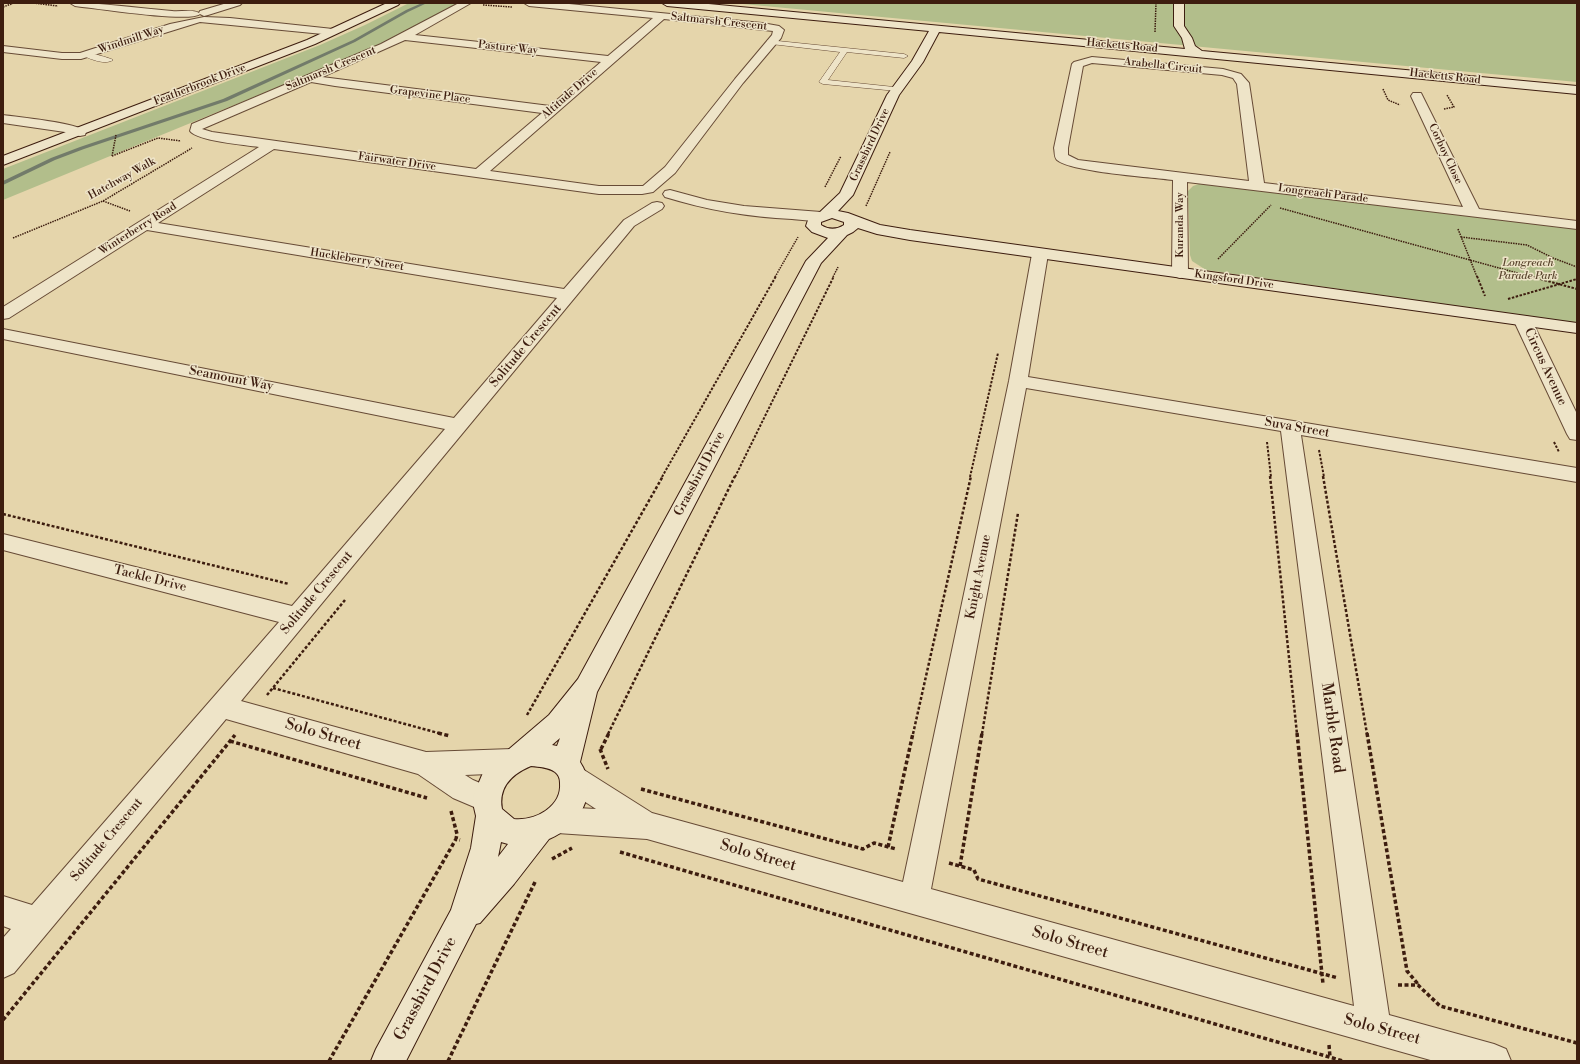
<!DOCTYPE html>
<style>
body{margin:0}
#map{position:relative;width:1580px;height:1064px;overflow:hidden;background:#e5d5ab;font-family:"Libre Bodoni",serif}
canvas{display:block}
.frame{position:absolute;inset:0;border:4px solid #3d1d0f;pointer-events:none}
</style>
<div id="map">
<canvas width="1580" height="1064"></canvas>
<div class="frame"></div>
</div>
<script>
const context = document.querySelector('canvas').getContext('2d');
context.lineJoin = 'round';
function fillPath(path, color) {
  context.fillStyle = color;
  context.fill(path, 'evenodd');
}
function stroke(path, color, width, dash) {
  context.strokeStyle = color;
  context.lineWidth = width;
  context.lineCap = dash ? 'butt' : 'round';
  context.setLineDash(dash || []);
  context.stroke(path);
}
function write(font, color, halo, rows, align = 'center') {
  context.font = font + ' "Libre Bodoni",serif';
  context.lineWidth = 3;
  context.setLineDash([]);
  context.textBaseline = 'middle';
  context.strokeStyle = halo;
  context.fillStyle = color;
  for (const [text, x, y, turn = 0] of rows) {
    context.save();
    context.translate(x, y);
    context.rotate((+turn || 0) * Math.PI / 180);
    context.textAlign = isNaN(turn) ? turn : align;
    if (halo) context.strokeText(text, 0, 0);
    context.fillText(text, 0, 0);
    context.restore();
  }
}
fillPath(new Path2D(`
 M409,3H460L390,40L349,58L3,200V169L320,45L365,25Z
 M732,3H1577V82Z
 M1199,184L1577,229V323L1206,270L1192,261L1190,255L1188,191L1193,186Z`), '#b2be8b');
fillPath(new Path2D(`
 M422,3H427L408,12L355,42L227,101L84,149L55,160L3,185V181L51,158L80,147L223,99L353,40L406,10Z`), '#727b6a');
const lane = new Path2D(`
 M768,40L904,54L908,56L904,58L847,52L828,80L894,87L898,89L897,91L823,84L819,82L840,52L771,44L767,42Z
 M84,52C87,52 111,58 113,60C106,65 92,60 84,56Z`);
const street = new Path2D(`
 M70,3C105,3 137,8 172,11C180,12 192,9 199,13L200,11L227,3H242L240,5L208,15L204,16L200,14C191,23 93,8 75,6Z
 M459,3H471L415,35L608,56L653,18L529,6L524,3H559L762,23L779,26L784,30L781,38L743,83L675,173L653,192L642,194H599L274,149L158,223L564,289L624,220L652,203L657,202L662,203L664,206L662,209L634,226L241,701L426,752L512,749L522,752L526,761L522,770L512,773L465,775L473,780L496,790L500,799L496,808L486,812L453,798L418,774L226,719L14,973L3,978V938L11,929L3,926V896L32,905L279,622L3,550V534L292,606L445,429L3,339V329L454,418L557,298L147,230L9,318L3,319V307L259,147C246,145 197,141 190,131L192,124L381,44ZM664,19L773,31L772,35L735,79L665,167L643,186H599L490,171ZM405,40L601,62L550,106L322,77ZM311,82L335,86L542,113L476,169L212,132L202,129Z
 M204,17L230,18L333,29L338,32L333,35L200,22L81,59H62L3,52V46L62,53H80L170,24Z
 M1092,57L1223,69L1241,74L1249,83L1264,183L1463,207L1411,96L1413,93H1421L1479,209L1577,221V229L1187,182L1188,273L1186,276L1180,278L1174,276L1172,273L1173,180C1151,177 1071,172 1057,160C1054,157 1055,152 1054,148L1072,64L1074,62ZM1092,63L1222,75L1233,78L1237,84L1249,181L1078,160L1068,155V148L1083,66Z
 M3,115C17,117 80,123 86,132L85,135L80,136L65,132L3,123Z
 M670,190L707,200L744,206L821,212L826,213L828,216L826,219C816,222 803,220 792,219C749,217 707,210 665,197L663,194L665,191Z
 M1040,249L1046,251L1048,254L1028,377L1577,468V482L1301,435L1389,1015L1494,1044L1506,1049L1511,1061H1434L647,839L557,833L547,829L543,820L547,811L557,807L596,809L564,788L560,779L564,770L574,766L584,770L652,813L903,882L1009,381L1032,254L1034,251ZM1026,388L1281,431L1354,1006L931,889Z
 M1523,316L1529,317L1532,321L1577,414V440L1570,439L1567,434L1514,321L1517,317Z`);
const secondary = new Path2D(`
 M387,3H400L398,5L315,44L3,165V156L307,40Z
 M662,3H698L1185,49L1182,38L1174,26V3H1184V26L1192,38L1195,46L1202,51L1577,86V94L939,32L923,62L899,95L853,195L838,211L848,213L880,225L910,230L1577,323V333L910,240L877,234L858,228L853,232L847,235L821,263L597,692L580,762C600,792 579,827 549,839L514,884L480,923L476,924L406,1061H371L376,1049L451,910L471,848L476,816L473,803L474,794L485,768L491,760L508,750L549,715L578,679L806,261L828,238L812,232L806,226L809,217L820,212L840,193L887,95L912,61L929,31L667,6ZM832,218L844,222V225C836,230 829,230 821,225V222ZM560,738L557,746L552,745ZM531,766C540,767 548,767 555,772C559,775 560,779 560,783C562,807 535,821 514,819L502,809C498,787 512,774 531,766ZM501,842L508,844L498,857Z`);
stroke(lane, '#674b36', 1);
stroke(street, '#674b36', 2);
stroke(secondary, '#3d1d0f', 2);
stroke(new Path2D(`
 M33,3L58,6
 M483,5L512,7
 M3,7L14,3
 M1155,32L1156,3
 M1383,89L1388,100L1400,105
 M1444,109L1454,107L1447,95
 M112,156L158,138L181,141
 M112,156L116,135
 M825,187L841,156
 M103,201L130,211
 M866,206L890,152
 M1280,208L1532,277
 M1458,229L1477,277
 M1461,237L1527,245L1553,258L1577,267
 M13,238L103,201L192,148
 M1218,259L1271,205
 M775,277L798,237
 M833,277L838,267`), '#3d1d0f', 1.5, [1.5, 1]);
stroke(new Path2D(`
 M1477,276L1485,296
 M1529,276L1577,289
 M1508,299L1577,279
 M1267,442L1271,477
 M1554,442L1559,452
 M1319,450L1324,477
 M662,477L776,276
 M735,477L834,276
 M970,477L998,353`), '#3d1d0f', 2, [2.5, 1.5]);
stroke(new Path2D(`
 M1270,476L1297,734
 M1323,476L1367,734
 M3,514L289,584
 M273,688L442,734
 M267,695L345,600
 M527,715L663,476
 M608,734L735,476
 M913,734L971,476
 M982,734L1018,513`), '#3d1d0f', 2.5, [3, 2]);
stroke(new Path2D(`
 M438,733L450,736
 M1297,733L1323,984
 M1367,733L1407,971L1418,984
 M230,741L427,798
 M600,749L608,769
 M601,749L609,733
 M641,789L863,849L874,843L896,849
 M451,811L457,834L456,839L460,840
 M888,847L913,733
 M620,852L1343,1061
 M552,859L572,848
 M949,863L974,870L978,879L1338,978
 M960,866L982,733
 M1398,985H1418L1440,1006L1577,1043
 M3,1020L235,735
 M1329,1045L1330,1057
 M329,1061L456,839
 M448,1061L536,880`), '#3d1d0f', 3.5, [4, 2.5]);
fillPath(lane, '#eee4c8');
fillPath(street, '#eee4c8');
fillPath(secondary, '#eee4c8');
write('11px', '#3d1d0f', '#eee4c8', [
 ["Saltmarsh Crescent",719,22,6],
 ["Windmill Way",131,40,-18],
 ["Hacketts Road",1122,46,5],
 ["Pasture Way",508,48,6],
 ["Arabella Circuit",1163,66,6],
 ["Saltmarsh Crescent",331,69,-23],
 ["Hacketts Road",1445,77,6],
 ["Featherbrook Drive",200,85,-21],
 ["Altitude Drive",570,94,-41],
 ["Grapevine Place",430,95,7],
 ["Grassbird Drive",870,145,-65],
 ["Corboy Close",1445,154,65],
 ["Fairwater Drive",397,162,8],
 ["Hatchway Walk",122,179,-29],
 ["Longreach Parade",1323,194,7],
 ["Kuranda Way",1180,225,-90],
 ["Winterberry Road",138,229,-32],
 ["Huckleberry Street",357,260,9],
 ["Kingsford Drive",1234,280,8]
]);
write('italic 11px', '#5a452e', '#eee4c8', [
 ["Longreach",1528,263],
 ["Parade Park",1528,276]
]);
write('13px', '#3d1d0f', '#eee4c8', [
 ["Solitude Crescent",526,346,-50],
 ["Circus Avenue",1545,367,65],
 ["Seamount Way",231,379,11],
 ["Suva Street",1297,428,10],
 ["Grassbird Drive",700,474,-62],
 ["Knight Avenue",979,577,-79],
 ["Tackle Drive",150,579,14],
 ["Solitude Crescent",317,593,-50],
 ["Solitude Crescent",107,840,-50]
]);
write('16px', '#3d1d0f', '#eee4c8', [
 ["Marble Road",1332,728,82],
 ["Solo Street",323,735,16],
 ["Solo Street",758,856,16],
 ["Solo Street",1070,943,16],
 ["Grassbird Drive",426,989,-62],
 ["Solo Street",1382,1030,15]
]);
</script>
